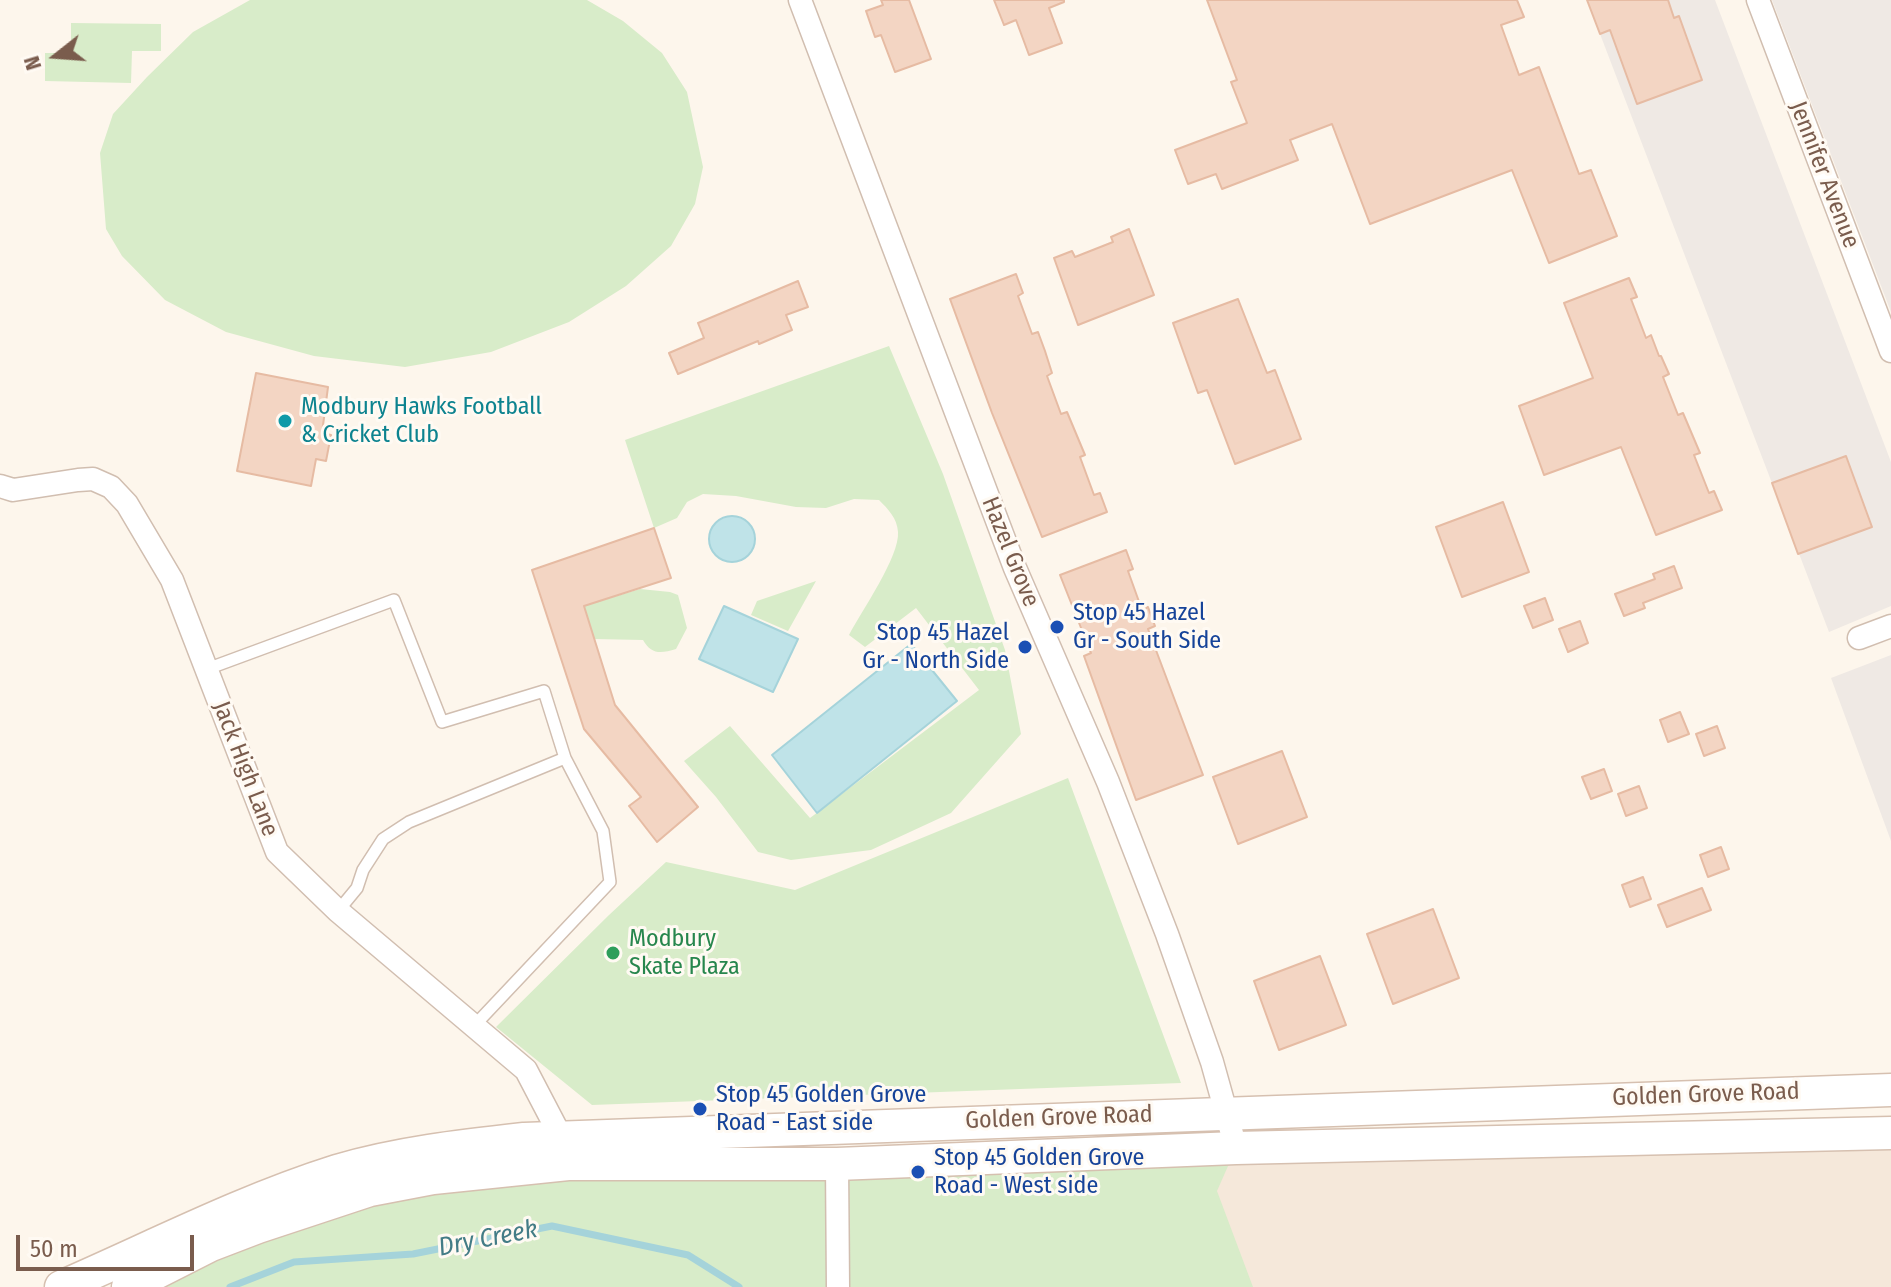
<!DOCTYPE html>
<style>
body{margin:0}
#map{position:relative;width:1891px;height:1287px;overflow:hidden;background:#fdf6ec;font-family:"Fira Sans Condensed",sans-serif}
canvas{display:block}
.north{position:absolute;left:16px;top:16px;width:80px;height:80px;-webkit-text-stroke:6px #fffaf3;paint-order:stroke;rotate:253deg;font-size:22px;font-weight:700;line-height:32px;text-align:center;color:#7a5c4d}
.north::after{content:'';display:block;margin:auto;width:28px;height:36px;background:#7a5c4d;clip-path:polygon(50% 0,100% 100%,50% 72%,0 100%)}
.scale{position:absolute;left:16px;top:1235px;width:178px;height:36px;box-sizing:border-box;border:4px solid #7a5c4d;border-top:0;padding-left:10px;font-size:24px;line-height:28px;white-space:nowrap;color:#7a5c4d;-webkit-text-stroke:6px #fffaf3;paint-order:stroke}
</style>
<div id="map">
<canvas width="1891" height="1287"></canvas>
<div class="north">N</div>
<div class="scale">50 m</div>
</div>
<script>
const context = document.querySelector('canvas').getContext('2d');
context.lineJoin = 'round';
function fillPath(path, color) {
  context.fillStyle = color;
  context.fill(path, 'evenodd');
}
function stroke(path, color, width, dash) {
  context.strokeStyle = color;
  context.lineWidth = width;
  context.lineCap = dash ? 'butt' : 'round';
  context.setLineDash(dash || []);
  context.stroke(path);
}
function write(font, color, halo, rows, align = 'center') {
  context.font = font + ' "Fira Sans Condensed",sans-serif';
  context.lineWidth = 6;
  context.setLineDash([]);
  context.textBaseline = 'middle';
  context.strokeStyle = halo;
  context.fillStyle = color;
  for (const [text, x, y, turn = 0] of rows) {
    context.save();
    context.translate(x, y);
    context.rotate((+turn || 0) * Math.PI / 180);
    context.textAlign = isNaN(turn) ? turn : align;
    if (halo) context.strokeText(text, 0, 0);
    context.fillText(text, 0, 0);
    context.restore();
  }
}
fillPath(new Path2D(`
 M1891,1133V1287H128L370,1190Z`), '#f5e8da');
fillPath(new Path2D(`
 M1587,0H1715L1891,462V606L1829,632Z
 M1772,0H1891V312Z
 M1891,655V841L1831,678Z`), '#efe9e4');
fillPath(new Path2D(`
 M250,0H587L623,21L662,53L687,92L703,167L695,204L671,246L626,286L569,322L491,352L405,367L314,356L226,332L165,300L122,256L106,229L100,153L113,114L147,77L193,32Z
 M71,23L161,24V51H132L131,83L45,81V53H71Z
 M889,346L943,474L1005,650L1021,734L951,813L871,850L791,860L758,852L716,797L684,761L730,726L810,818L979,690L916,608L865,647L849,635C861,612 900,556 898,532C897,518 888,509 879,500L854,499L826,508L796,507L736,496L703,494L687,502L677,518L654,528L625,440Z
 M816,581L788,631L751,615L757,601Z
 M640,589L670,592L678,595L687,628L676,649C660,654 651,654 643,640L594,639L584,606Z
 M1068,778L1181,1083L592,1105L496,1027L609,915L666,862L795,890Z
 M1236,1148L1217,1191L1253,1287H128L433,1178Z`), '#d8ecc9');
const water = new Path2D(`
 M709 539a23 23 0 1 1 46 0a23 23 0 1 1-46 0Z
 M724,606L798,639L773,692L699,659Z
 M911,644L957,701L817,813L772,755Z`);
fillPath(water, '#bfe3e8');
stroke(water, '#a5d3da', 2);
stroke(new Path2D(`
 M230,1287L294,1262L413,1254L552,1226L688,1255L739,1287`), '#a5d3da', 7);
const building = new Path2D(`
 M881,0H909L931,59L895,72L881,35L875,37L866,11L883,5Z
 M994,0H1064V2L1049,8L1062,43L1029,55L1016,20L1004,25Z
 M1207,0H1517L1524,17L1501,25L1519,75L1539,67L1579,174L1591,170L1617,236L1549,263L1512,170L1370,224L1332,124L1290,140L1298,160L1222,189L1216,174L1188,184L1175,150L1247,123L1231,82L1237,80Z
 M1587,0H1668L1674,18L1679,16L1702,80L1637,104L1610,30L1600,34Z
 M1129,229L1154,295L1078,325L1054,258L1072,251L1075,257L1113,242L1111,237Z
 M1016,274L1023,293L1018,296L1032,334L1038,332L1045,351L1052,373L1047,376L1061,414L1067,412L1085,455L1080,457L1094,495L1100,493L1107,512L1042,537L992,413L950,299Z
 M1629,278L1637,297L1631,299L1646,338L1651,335L1659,356H1661L1669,374L1663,377L1678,415L1683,413L1700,453L1694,455L1709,493L1714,491L1722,510L1656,535L1621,447L1544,475L1519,406L1593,378L1564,303Z
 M798,281L808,307L786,315L792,330L759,344L758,341L678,374L669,353L704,338L698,323Z
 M1238,299L1267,373L1275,370L1301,439L1235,464L1207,390L1198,393L1173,323Z
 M256,373L328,387L322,433L331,435L326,461L316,459L311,486L237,471Z
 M1846,456L1872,527L1798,554L1772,483Z
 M1503,502L1529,572L1462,597L1436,527Z
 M654,528L671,578L584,606L615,705L698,807L657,842L629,806L641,797L584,729L532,570Z
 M1126,550L1133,569L1128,571L1142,610L1148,607L1155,626L1148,629L1203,775L1136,800L1084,656L1091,653L1060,575Z
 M1674,566L1682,588L1643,603L1645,608L1624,616L1615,594L1655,579L1653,574Z
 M1545,598L1553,620L1533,628L1524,606Z
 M1580,621L1588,643L1568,652L1559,629Z
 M1680,712L1689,734L1668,742L1660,720Z
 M1717,726L1725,748L1704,756L1696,734Z
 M1282,751L1307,817L1238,844L1213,777Z
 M1604,769L1612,791L1591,799L1582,777Z
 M1639,786L1647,808L1626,816L1618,794Z
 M1721,847L1729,869L1708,877L1700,855Z
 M1643,877L1651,899L1630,907L1622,885Z
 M1702,888L1711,910L1667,927L1658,905Z
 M1433,909L1459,978L1393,1004L1367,934Z
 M1320,956L1346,1025L1279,1050L1254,981Z`);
fillPath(building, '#f3d5c3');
stroke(building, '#e6bba3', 2);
const lane = new Path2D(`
 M207,669L394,600L442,722L544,691L565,758L603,831L610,882L474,1026
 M338,911L357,888L363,870L383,839L409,822L565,758`);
const street = new Path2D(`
 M800,0L1015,568L1108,782L1167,934L1212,1062L1236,1148
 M1758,0L1891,351
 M0,486L13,490L78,480L93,479L111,487L127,504L172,580L277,852L338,911L526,1070L561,1137L564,1148
 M1859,638L1891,626
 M837,1164L838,1287`);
const secondary = new Path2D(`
 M61,1287C153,1247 242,1201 337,1171C398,1153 461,1146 524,1139L1891,1090
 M128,1287L211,1245L258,1227L370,1190L433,1178L568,1164H837L1236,1148L1891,1133`);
stroke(lane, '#d1beb0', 14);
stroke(street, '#d1beb0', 25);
stroke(secondary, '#d6c0b0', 35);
stroke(lane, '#fff', 11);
stroke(street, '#fff', 22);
stroke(secondary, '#fff', 32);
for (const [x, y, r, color] of [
 [285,421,8,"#0f9aa8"],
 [1057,627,8,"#1a4fb4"],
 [1025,647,8,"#1a4fb4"],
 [613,953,8,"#2e9e5b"],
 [700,1109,8,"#1a4fb4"],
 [918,1172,8,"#1a4fb4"]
]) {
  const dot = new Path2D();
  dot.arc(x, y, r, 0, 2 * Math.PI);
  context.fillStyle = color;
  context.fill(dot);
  stroke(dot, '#fffaf3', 3);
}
write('24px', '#7a5c4d', '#fffaf3', [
 ["Jennifer Avenue",1824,175,69],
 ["Hazel Grove",1010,552,68],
 ["Jack High Lane",245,769,69],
 ["Golden Grove Road",1706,1095,-2],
 ["Golden Grove Road",1059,1118,-2]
]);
write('24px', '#0d838f', '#fffaf3', [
 ["Modbury Hawks Football",301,407],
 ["& Cricket Club",301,435]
], 'left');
write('24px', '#164399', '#fffaf3', [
 ["Stop 45 Hazel",1073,613],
 ["Gr - South Side",1073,641],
 ["Stop 45 Hazel",1009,633,"right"],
 ["Gr - North Side",1009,661,"right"],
 ["Stop 45 Golden Grove",716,1095],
 ["Road - East side",716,1123],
 ["Stop 45 Golden Grove",934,1158],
 ["Road - West side",934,1186]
], 'left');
write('24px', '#27864d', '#fffaf3', [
 ["Modbury",629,939],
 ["Skate Plaza",629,967]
], 'left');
write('italic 26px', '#437c86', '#fffaf3', [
 ["Dry Creek",488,1239,-11]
]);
</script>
